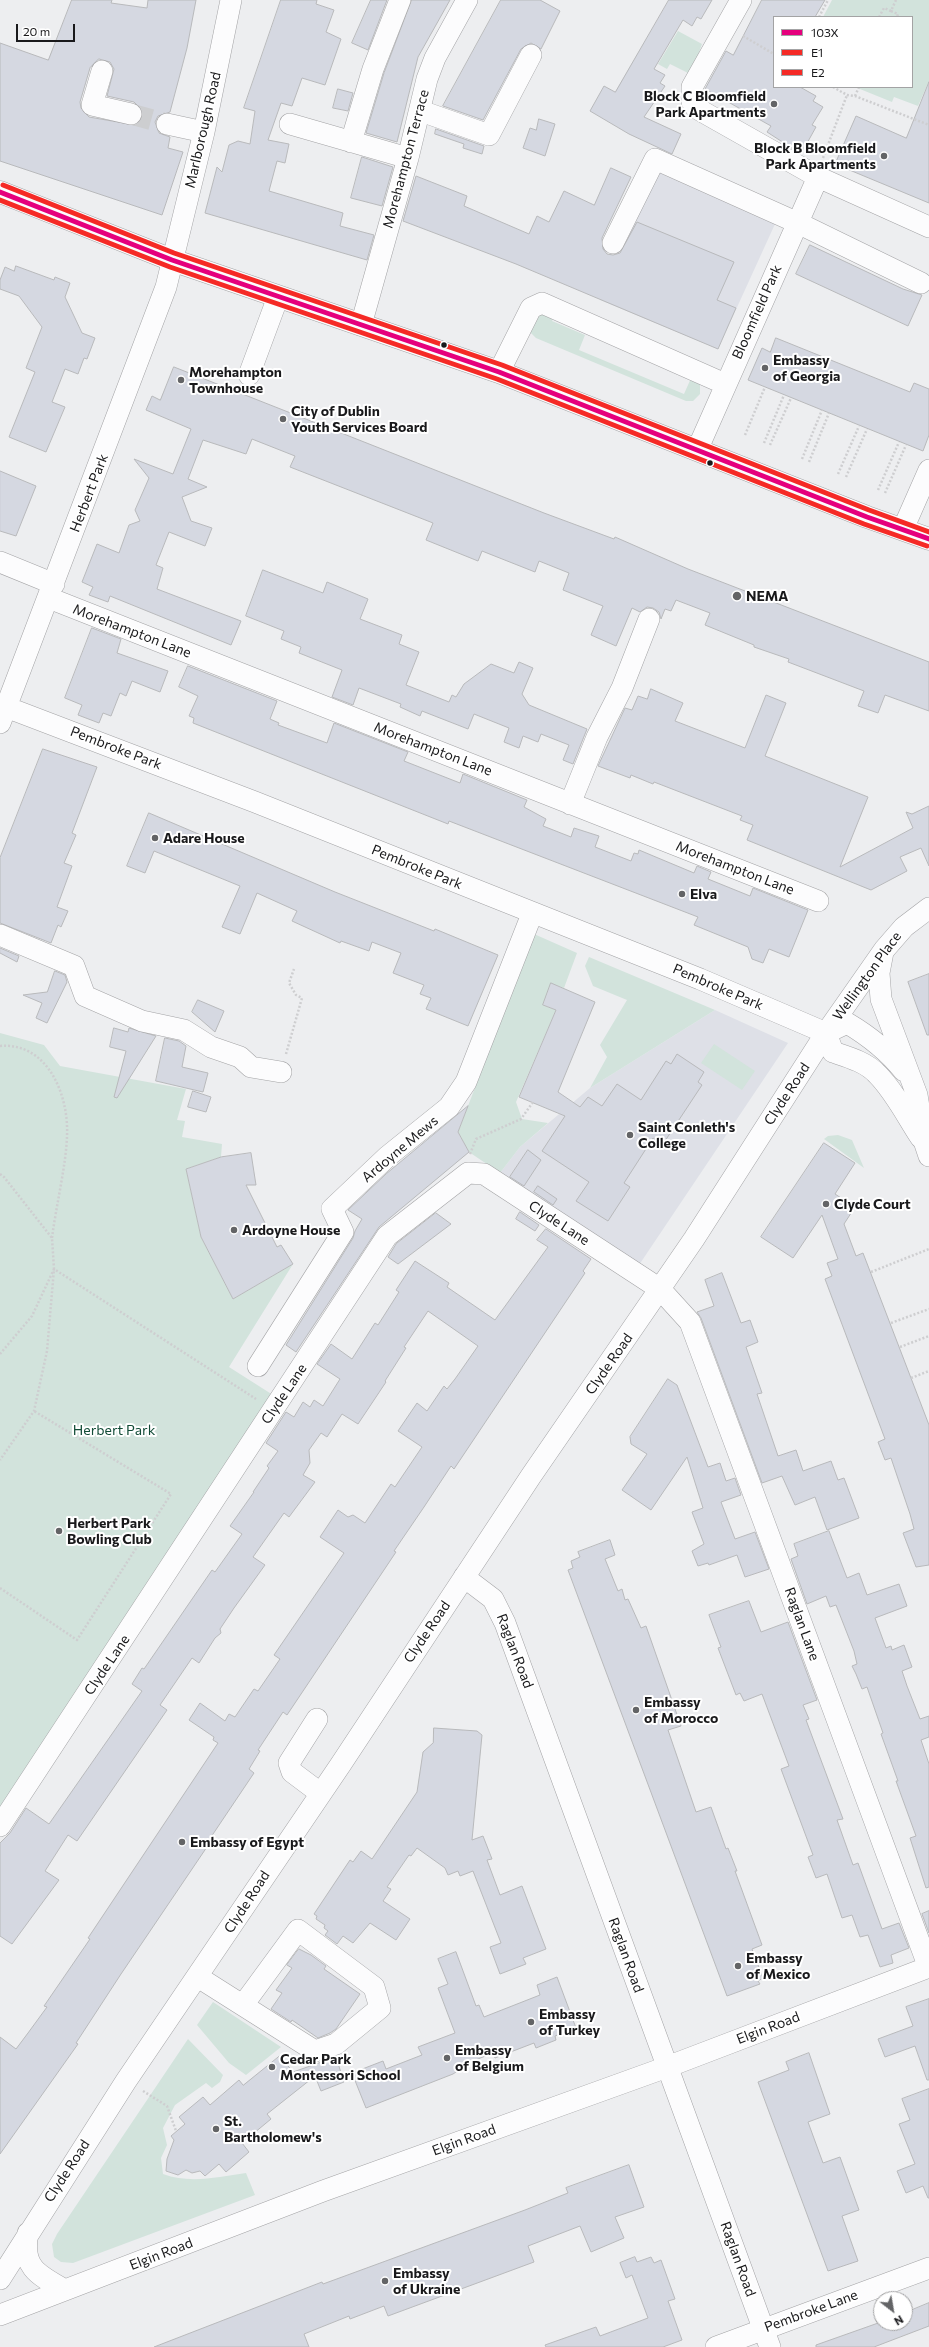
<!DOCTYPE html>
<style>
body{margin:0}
#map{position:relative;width:929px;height:2347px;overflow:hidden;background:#edeef0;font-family:Commissioner,sans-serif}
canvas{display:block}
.legend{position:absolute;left:773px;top:16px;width:140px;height:72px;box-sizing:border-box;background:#fff;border:1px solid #a3a3a4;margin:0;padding:5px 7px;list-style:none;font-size:12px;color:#19191b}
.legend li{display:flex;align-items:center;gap:8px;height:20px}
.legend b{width:20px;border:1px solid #a3a3a4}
.north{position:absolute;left:873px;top:2291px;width:40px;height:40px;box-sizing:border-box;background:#fff;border:1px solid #a3a3a4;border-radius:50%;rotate:149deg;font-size:11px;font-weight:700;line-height:16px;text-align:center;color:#19191b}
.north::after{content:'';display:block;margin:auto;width:14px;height:18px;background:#636466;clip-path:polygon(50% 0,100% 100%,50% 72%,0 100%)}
.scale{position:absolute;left:16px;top:24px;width:59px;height:18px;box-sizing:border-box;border:2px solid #19191b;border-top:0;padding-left:5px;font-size:12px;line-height:14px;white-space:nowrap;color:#19191b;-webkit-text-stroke:3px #fff;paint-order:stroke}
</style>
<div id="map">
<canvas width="929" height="2347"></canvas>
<ul class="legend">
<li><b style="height:5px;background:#e5007d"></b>103X</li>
<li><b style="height:5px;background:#f52a26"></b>E1</li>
<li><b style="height:5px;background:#f52a26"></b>E2</li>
</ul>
<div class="north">N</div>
<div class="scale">20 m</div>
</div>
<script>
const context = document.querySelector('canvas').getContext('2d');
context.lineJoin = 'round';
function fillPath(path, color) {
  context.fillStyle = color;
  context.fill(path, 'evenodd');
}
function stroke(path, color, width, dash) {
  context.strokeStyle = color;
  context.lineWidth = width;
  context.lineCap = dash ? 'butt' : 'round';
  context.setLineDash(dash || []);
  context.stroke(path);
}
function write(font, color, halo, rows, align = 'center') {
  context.font = font + ' Commissioner,sans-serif';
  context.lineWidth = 4;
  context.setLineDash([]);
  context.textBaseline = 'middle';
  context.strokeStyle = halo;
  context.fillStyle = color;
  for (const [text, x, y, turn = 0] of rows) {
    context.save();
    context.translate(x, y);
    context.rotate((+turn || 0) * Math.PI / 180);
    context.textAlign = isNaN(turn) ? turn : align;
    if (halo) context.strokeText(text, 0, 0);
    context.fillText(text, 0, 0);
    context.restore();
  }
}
fillPath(new Path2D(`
 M657,171L775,224L718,349L600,300Z
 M715,1010L788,1043L639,1265L500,1173L520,1147L590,1088Z`), '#dee0e7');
fillPath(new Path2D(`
 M832,0H929V81L918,106L894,97L892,102L855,87H912V17H823Z
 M678,31L702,44L694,66L688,73L670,64L667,69L658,64Z
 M537,313L554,315L552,321L585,335L579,350L684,394L692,376L700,380V394L693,401H686L536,338L530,332Z
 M534,934L577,953L564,988L551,984L543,1005L556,1010L516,1102L522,1119L548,1123L520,1147L500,1173L469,1152L458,1132Z
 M589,957L715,1010L590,1088L607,1057L600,1045L627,1000L593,986L585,966Z
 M0,1033L44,1045L60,1066L186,1089L177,1120L185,1121L182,1137L222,1144L221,1157L186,1169L201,1237L233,1299L293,1264L229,1367L273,1395L0,1810Z
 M714,1044L755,1071L742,1090L701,1063Z
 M838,1135L852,1140L864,1168L824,1139L828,1136Z
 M213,2002L281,2047L246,2075L229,2063L197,2025Z
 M188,2039L223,2075L220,2082L212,2088L206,2083L175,2105L163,2128L167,2145L161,2158L163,2174C190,2184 218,2177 246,2173L255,2195L73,2263L61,2262L54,2257L52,2244L57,2234Z`), '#d2e3dc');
const building = new Path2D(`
 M72,0H112L111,3L147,8L148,0H196L187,48L170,112L158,116L155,122L159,133L170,137L168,148L183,152L162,215L0,161V43L48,60ZM99,59L110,62L114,69L107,96L134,102L142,110L143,117L135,125L89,117L81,108L80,102L90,68Z
 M281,0H317L316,4L334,10L326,32L341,39L325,85L302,78L292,106L281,103L268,140L289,144L285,163L277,161L269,191L343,213L340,226L374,235L367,260L205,213L217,167L222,172L229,145L238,141L250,144L255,111L244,108Z
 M371,0H387L368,50L352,43Z
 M412,0H450L418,57L397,142L366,133L384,73Z
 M501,0H540L560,11L541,49L531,43L521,49L483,120L443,106Z
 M669,0H712L701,19L697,17L692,26L683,20L654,69L665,75L660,83L665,86L644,117L681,134L672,154L629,134L590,111L604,86L615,92Z
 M762,0H825L815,17H774V87H800L816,96L813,101L823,107L812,125L816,127L801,154L767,132L771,126L705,89L726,51L733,55Z
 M929,82V203L835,164L856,116L906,138Z
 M338,89L353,93L348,111L333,108Z
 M539,119L555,124L545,156L523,148L530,128L536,130Z
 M436,129L484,146L482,154L463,148L464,144L435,134Z
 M362,157L393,167L382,206L351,198Z
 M611,168L631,177L602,238L603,249L607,254L613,255L620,253L637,222L734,262L717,300L736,308L718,349L516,264L403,221L416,176L467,196L464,206L529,234L537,216L549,222L564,191L594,205Z
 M810,245L903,289L922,295L908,326L796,274Z
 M16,266L54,280L55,277L70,283L65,297L74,316L82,333L95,338L87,359L84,358L78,374L65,369L52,402L65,407L46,452L9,437L35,372L26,368L42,327L19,296L0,289V280L5,267L14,271Z
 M776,338L910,392L914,383L929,389V435L923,451L748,380L762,348L770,352Z
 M174,367L544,513L614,539L615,537L688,569L929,662V711L885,695L878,713L858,706L864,691L788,662L789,659L754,647V645L705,625L710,613L676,600L671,611L665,609L661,619L659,612L653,608L647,607L640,612L632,608L616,646L591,635L603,606L563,590L569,573L539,561L535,572L482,551L478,561L426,540L433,523L290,467L295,456L252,439L246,454L203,440L188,479L207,487L182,497L191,521L212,528L205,546L169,532L156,565L163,568L157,589L241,621L231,645L110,596L108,602L89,595L93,587L82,582L97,544L119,553L129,525L140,521L135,510L149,478L134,459L173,474L191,429L146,410L152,396L160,400Z
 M0,471L36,486L16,536L0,531Z
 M263,570L323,593L327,582L368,599L360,619L402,635L399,644L419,652L406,685L449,702L452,695L456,697L464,684L491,664L514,673L519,662L533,668L522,694L529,705L587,729L573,764L563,760L569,745L541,734L538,742L523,736L519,748L504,742L509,728L474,714L468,729L422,711L420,716L400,707L401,704L359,688L353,705L332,697L342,670L299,653L301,647L281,639L284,631L246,616Z
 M92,628L121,639L117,653L168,671L160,692L132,681L126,696L120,693L111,716L103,713L99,723L78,715L82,705L65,698Z
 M188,666L277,701L270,719L279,723L278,725L327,743L334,723L408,752L404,761L460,783L463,774L527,800L524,807L546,819L543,826L571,837L574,828L599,836L595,847L631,861L634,853L638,854L639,850L694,873L697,866L711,872L708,879L750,896L753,888L808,910L789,957L769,949L763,963L752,959L748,947L694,925L698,917L449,821L448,824L193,723L194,718L189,716L198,696L179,687Z
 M651,689L683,703L675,721L745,748L766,695L786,703L765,756L868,797L840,867L913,828L906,812L912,814L929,806V866L921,848L900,857L907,871L871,890L747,840L753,825L740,820L742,816L654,782L653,784L631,775L630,778L598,766L625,708L632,710L638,696L647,699Z
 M43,749L97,767L72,833L76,835L64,863L72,866L57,907L68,911L61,927L58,925L51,943L0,923V858Z
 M149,813L335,892L434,931L435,929L498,955L468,1026L426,1009L431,998L420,994L424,985L393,973L401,953L372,942L369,951L341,941L340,943L292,921L297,911L257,893L240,934L222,927L240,886L154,851L145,873L127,866Z
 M0,948L19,956L17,962L0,953Z
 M55,971L65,975L67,982L47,1023L36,1018L42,1003L23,995L47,992Z
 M929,974V1035H927L908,982Z
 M551,983L595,1002L558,1092L580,1107L588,1097L602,1106L617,1084L641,1100L666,1061L671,1064L677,1054L704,1072L698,1082L702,1085L663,1144L653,1138L624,1183L630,1187L608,1221L576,1201L589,1182L542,1151L565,1116L519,1097L556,1010L543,1005Z
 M198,1000L224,1011L215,1032L192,1012Z
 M114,1028L128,1032L129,1028L156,1036L117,1098L114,1097L126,1051L110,1047Z
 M165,1038L179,1041L186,1046L182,1067L208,1073L203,1092L156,1081Z
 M193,1091L211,1097L206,1112L188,1107Z
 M468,1106L458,1132L469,1152L379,1227L296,1352L286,1345L353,1238L355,1231L362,1219L348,1210L386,1174Z
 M824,1143L855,1163L835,1194L855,1207L844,1224L856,1256L863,1253L929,1425V1565L916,1567L903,1533L914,1529L910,1514L891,1458L885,1460L878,1442L885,1439L825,1279L832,1276L827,1263L838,1259L822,1215L793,1258L761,1237Z
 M528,1150L541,1160L524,1186L510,1177Z
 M251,1153L256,1185H246L277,1247L281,1245L293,1264L233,1299L201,1237L186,1169L221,1157Z
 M538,1186L557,1199L553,1205L534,1192Z
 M520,1212L539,1225L535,1231L516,1219Z
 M436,1213L451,1224L398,1264L388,1257L396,1244Z
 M546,1229L591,1259L583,1271L585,1273L454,1469L451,1466L424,1507L394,1551L396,1552L287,1715L283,1712L258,1750L260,1751L249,1769L254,1773L209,1840L211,1841L121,1974L76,2043L78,2044L0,2154V2037L16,2049L28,2033L47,2007L44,2006L90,1939L88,1938L218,1743L213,1740L214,1737L189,1720L200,1703L225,1721L229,1714L235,1717L254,1689L258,1691L280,1659L274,1655L344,1553L320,1537L338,1510L348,1517L353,1515L365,1523L391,1484L395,1487L422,1447L398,1431L417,1403L427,1411L444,1386L447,1389L455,1379L478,1346L428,1311L404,1347L406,1348L385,1381L386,1382L358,1424L342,1414L327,1437L321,1433L309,1450L310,1463L303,1475L315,1482L289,1517L284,1513L253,1557L265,1565L234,1608L220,1629L221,1633L215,1638L199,1663L192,1658L160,1705L167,1710L77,1841L68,1835L45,1871L59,1880L12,1944L0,1936V1843L10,1833L26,1808L49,1824L142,1691L132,1684L142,1668L144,1669L212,1570L215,1572L242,1534L230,1526L254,1492H253L269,1468L267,1466L278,1451L266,1443L286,1412L294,1417L303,1402L310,1407L314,1400L323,1406L340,1379L317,1364L331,1344L352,1359L375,1323L378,1325L399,1292L396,1290L415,1261L449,1283L447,1287L495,1320L548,1247L537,1240Z
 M722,1273L741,1323L750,1320L758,1342L746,1347L762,1393L757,1394L778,1456L796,1450L803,1471L831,1461L838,1480L844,1478L859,1518L827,1530L815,1497L795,1505L782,1476L762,1483L701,1318L697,1312L714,1306L705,1280Z
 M668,1379L677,1385L708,1467L720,1463L726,1481L735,1478L741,1495L721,1502L735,1539L755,1532L769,1569L745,1577L737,1555L709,1565L708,1563L698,1566L692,1551L704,1544L692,1512L703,1508L687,1457L651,1510L622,1490L647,1454L631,1444L630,1437Z
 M829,1531L847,1578L859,1573L867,1595L899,1584L907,1606L875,1618L886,1648L891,1646L892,1650L904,1645L912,1667L902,1671L907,1686L920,1719L929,1716V1737L921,1740L929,1764V1887L926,1888L910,1838L916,1836L896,1781H898L881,1734L883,1733L867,1687L862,1689L856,1674L852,1666L857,1664L854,1651L836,1605L830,1607L826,1596L807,1604L791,1559L798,1556L794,1544Z
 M610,1540L615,1555L605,1559L618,1591L622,1589L625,1600L628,1599L641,1628L646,1626L681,1726L668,1730L696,1812L711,1807L726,1849L728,1848L737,1871H735L762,1945L752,1949L763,1978L758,1981L760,1984L727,1996L568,1570L573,1568L571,1561L580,1557L578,1552Z
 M749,1601L761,1632L788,1622L817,1700L803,1705L809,1719L806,1720L843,1819L837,1820L853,1865L858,1863L882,1929L899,1923L909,1948L891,1955L893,1963L880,1967L868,1935L860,1937L852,1915L842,1918L827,1874L816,1878L808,1857L813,1855L781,1769L789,1766L762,1694L744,1701L740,1693L736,1695L718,1648L721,1647L709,1615Z
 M434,1728L477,1731L482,1735L472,1840L483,1836L492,1859L487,1860L500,1895L522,1886L546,1949L523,1958L526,1964L500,1974L490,1947L501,1943L473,1871L460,1876L458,1871L448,1875L445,1868L417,1848L411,1856L409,1855L387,1887L391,1889L383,1901L410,1919L396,1940L370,1923L353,1943L343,1936L337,1944L325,1935L328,1931L324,1928L325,1925L316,1919L317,1916L314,1914L350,1860L353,1862L361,1851L372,1859L417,1792L423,1752L433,1743Z
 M929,1911V1933L922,1914Z
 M299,1949L311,1955L326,1966L324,1969L360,1994L336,2029L330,2033L318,2038L292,2020L291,2022L271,2009L282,1993L276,1990L292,1968L287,1965Z
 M456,1952L476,2006L479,2005L484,2017L540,1995L537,1985L557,1977L576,2028L555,2036L556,2040L536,2048L534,2043L495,2058L493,2053L458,2067L459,2070L453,2074L366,2108L352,2073L383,2061L386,2069L422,2055L418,2047L455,2033L438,1988L448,1984L438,1959Z
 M929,1999V2080H927L915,2046L885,2057L878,2039L913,2026L906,2007Z
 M809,2053L830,2114L808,2122L823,2163L840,2157L859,2210L842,2216L858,2261L828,2271L758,2082L789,2070L786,2062Z
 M280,2056L293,2072L336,2057L344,2082L321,2091L315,2076L267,2114L271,2119L242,2143L249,2152L226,2172L219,2164L205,2176L200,2171L192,2173L186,2170L178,2175L166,2171L167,2159L174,2140L171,2136L185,2124L179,2117L203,2097L210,2105L239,2080L243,2085Z
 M929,2089V2198H928L923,2186L906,2193L897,2171L915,2164L899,2124L910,2120L902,2099Z
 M629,2165L644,2207L615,2217L624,2238L591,2252L580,2226L528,2246L534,2262L388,2316L384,2306L350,2319L349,2316L304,2334L309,2347H154L322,2282L323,2284L525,2210L568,2193L566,2188Z
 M635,2257L637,2262L651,2257L654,2263L661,2260L675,2299L668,2301L682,2340L663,2347H546L545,2345L596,2327L600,2336L648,2318L632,2275L626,2278L620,2263Z
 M929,2303V2326L874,2347H816V2345L881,2322L905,2323V2313Z`);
fillPath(building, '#d5d8e1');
stroke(building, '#b8b9bb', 1);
stroke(new Path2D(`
 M131,114L167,124`), '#cdced0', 21, [21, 10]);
const minor = new Path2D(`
 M741,0L692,87V102L696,108L818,177L929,227
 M102,71L92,105L131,114
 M421,111L489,135L531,55
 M167,124L204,132
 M290,124L408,158
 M351,142L373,69L400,0
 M613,243L655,159L798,223L921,283
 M361,325L408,158L427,79L435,58L467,0
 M499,372L531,308L542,303L725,384
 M249,375L278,297
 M698,448L818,177
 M903,529L929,470
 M0,562L54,584
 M49,598L818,901
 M6,707L255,802L700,979L826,1033
 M0,723L166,287L204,132L231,0
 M570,804L597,737L622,688L649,619
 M0,935L74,966L85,996L142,1021L184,1030L211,1047L240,1057L251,1067L281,1072
 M883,952L879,973L881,999L917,1095L925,1144L929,1156
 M826,1033L833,1052C848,1057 866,1062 877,1074C895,1092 907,1117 921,1138
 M826,1033L847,1023C869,1036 888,1051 904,1071
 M258,1366L343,1232L332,1209L388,1156L449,1107L466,1082L532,914
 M464,1577L493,1599L505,1623L770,2347
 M317,1719L289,1763L292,1772L320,1793
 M0,1826L387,1236L468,1173L484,1174L660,1289L690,1322L929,1968
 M198,1977L315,2051L336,2044L380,2008L374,1987L298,1930L243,2005
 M28,2233C21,2267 38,2275 65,2290
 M0,2279L126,2081L341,1764L531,1476L694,1239L826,1033L884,950L904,927L929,908
 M0,2315L323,2191L667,2067L929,1967
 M716,2347L929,2268`);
const major = new Path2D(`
 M0,192L172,260L499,372L867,517L929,539`);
stroke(minor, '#a3a3a5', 22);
stroke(major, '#a3a3a5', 23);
stroke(new Path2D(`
 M891,11L898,14L897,17
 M819,17L828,0
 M879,17L884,8L891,11L896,0
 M743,36L774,54
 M833,87L847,95L855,96L929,125
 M855,96L859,87
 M823,158L847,95
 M745,435L765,387
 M764,443L784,395
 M770,445L791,398
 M802,459L822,410
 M809,462L829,413
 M838,474L859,426
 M846,477L867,429
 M878,490L899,442
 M885,493L906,445
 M0,1046C47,1042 69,1094 67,1136C66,1166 56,1206 52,1238
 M286,1054L302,998L296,995L289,983L294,969
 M470,1154L476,1139L521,1119L533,1102
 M0,1174L4,1177L52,1238L54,1269L47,1351L34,1411L0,1460
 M871,1272L929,1249
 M891,1323L929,1309
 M900,1347L929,1336
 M0,1354L32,1316L54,1269L256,1399
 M911,1378L929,1371
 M0,1588L77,1640L171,1494L34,1411
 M143,2091L167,2106L176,2131`), '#ceced0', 2.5, [2, 2]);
stroke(minor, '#fcfcfd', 21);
stroke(major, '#fcfcfd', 22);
stroke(new Path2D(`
 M0,192L172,260L499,372L867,517L929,539`), '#e5007d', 5);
stroke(new Path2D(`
 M0,200L170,267L497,379L864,524L927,546`), '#f52a26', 5);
stroke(new Path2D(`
 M3,185L174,253L502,365L869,510L929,532`), '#f52a26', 5);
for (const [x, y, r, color] of [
 [774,104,4,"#636466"],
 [884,156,4,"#636466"],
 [444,345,3.5,"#19191b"],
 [765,368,4,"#636466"],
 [181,380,4,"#636466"],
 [283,419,4,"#636466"],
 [710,463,3.5,"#19191b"],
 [737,596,5,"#636466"],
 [155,838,4,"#636466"],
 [682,894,4,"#636466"],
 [630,1135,4,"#636466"],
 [826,1204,4,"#636466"],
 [234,1230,4,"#636466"],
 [59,1531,4,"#636466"],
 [636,1710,4,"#636466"],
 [182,1842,4,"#636466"],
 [738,1966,4,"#636466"],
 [531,2022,4,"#636466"],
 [447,2058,4,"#636466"],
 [272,2067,4,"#636466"],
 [216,2129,4,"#636466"],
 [385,2281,4,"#636466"]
]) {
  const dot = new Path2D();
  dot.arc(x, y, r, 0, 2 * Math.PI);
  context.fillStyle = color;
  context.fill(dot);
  stroke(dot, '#fff', 1.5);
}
write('bold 14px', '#19191b', '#fff', [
 ["Block C Bloomfield",766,96,"right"],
 ["Park Apartments",766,112,"right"],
 ["Block B Bloomfield",876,148,"right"],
 ["Park Apartments",876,164,"right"],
 ["Embassy",773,360],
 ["of Georgia",773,376],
 ["Morehampton",189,372],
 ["Townhouse",189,388],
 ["City of Dublin",291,411],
 ["Youth Services Board",291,427],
 ["NEMA",746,596],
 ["Adare House",163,838],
 ["Elva",690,894],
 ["Saint Conleth's",638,1127],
 ["College",638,1143],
 ["Clyde Court",834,1204],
 ["Ardoyne House",242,1230],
 ["Herbert Park",67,1523],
 ["Bowling Club",67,1539],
 ["Embassy",644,1702],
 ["of Morocco",644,1718],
 ["Embassy of Egypt",190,1842],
 ["Embassy",746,1958],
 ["of Mexico",746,1974],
 ["Embassy",539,2014],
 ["of Turkey",539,2030],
 ["Embassy",455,2050],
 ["of Belgium",455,2066],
 ["Cedar Park",280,2059],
 ["Montessori School",280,2075],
 ["St.",224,2121],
 ["Bartholomew's",224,2137],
 ["Embassy",393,2273],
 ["of Ukraine",393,2289]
], 'left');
write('14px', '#19191b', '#fff', [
 ["Marlborough Road",203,130,-77],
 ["Morehampton Terrace",406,159,-75],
 ["Bloomfield Park",757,312,-66],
 ["Herbert Park",89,493,-69],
 ["Morehampton Lane",132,631,21],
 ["Pembroke Park",116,748,21],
 ["Morehampton Lane",433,749,21],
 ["Pembroke Park",417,867,22],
 ["Morehampton Lane",735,868,21],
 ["Wellington Place",867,976,-54],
 ["Pembroke Park",718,987,23],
 ["Clyde Road",787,1094,-57],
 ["Ardoyne Mews",400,1149,-40],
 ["Clyde Lane",559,1223,33],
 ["Clyde Road",609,1364,-55],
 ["Clyde Lane",284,1394,-56],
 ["Raglan Lane",802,1624,70],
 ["Clyde Road",427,1632,-56],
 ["Raglan Road",515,1651,69],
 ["Clyde Lane",107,1665,-56],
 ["Clyde Road",247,1902,-57],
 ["Raglan Road",626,1955,70],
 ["Elgin Road",768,2028,-21],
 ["Elgin Road",464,2140,-20],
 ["Clyde Road",67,2171,-57],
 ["Elgin Road",161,2254,-21],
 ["Raglan Road",738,2259,70],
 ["Pembroke Lane",811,2311,-20]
]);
write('14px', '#124c37', '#fff', [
 ["Herbert Park",114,1430]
]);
</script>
